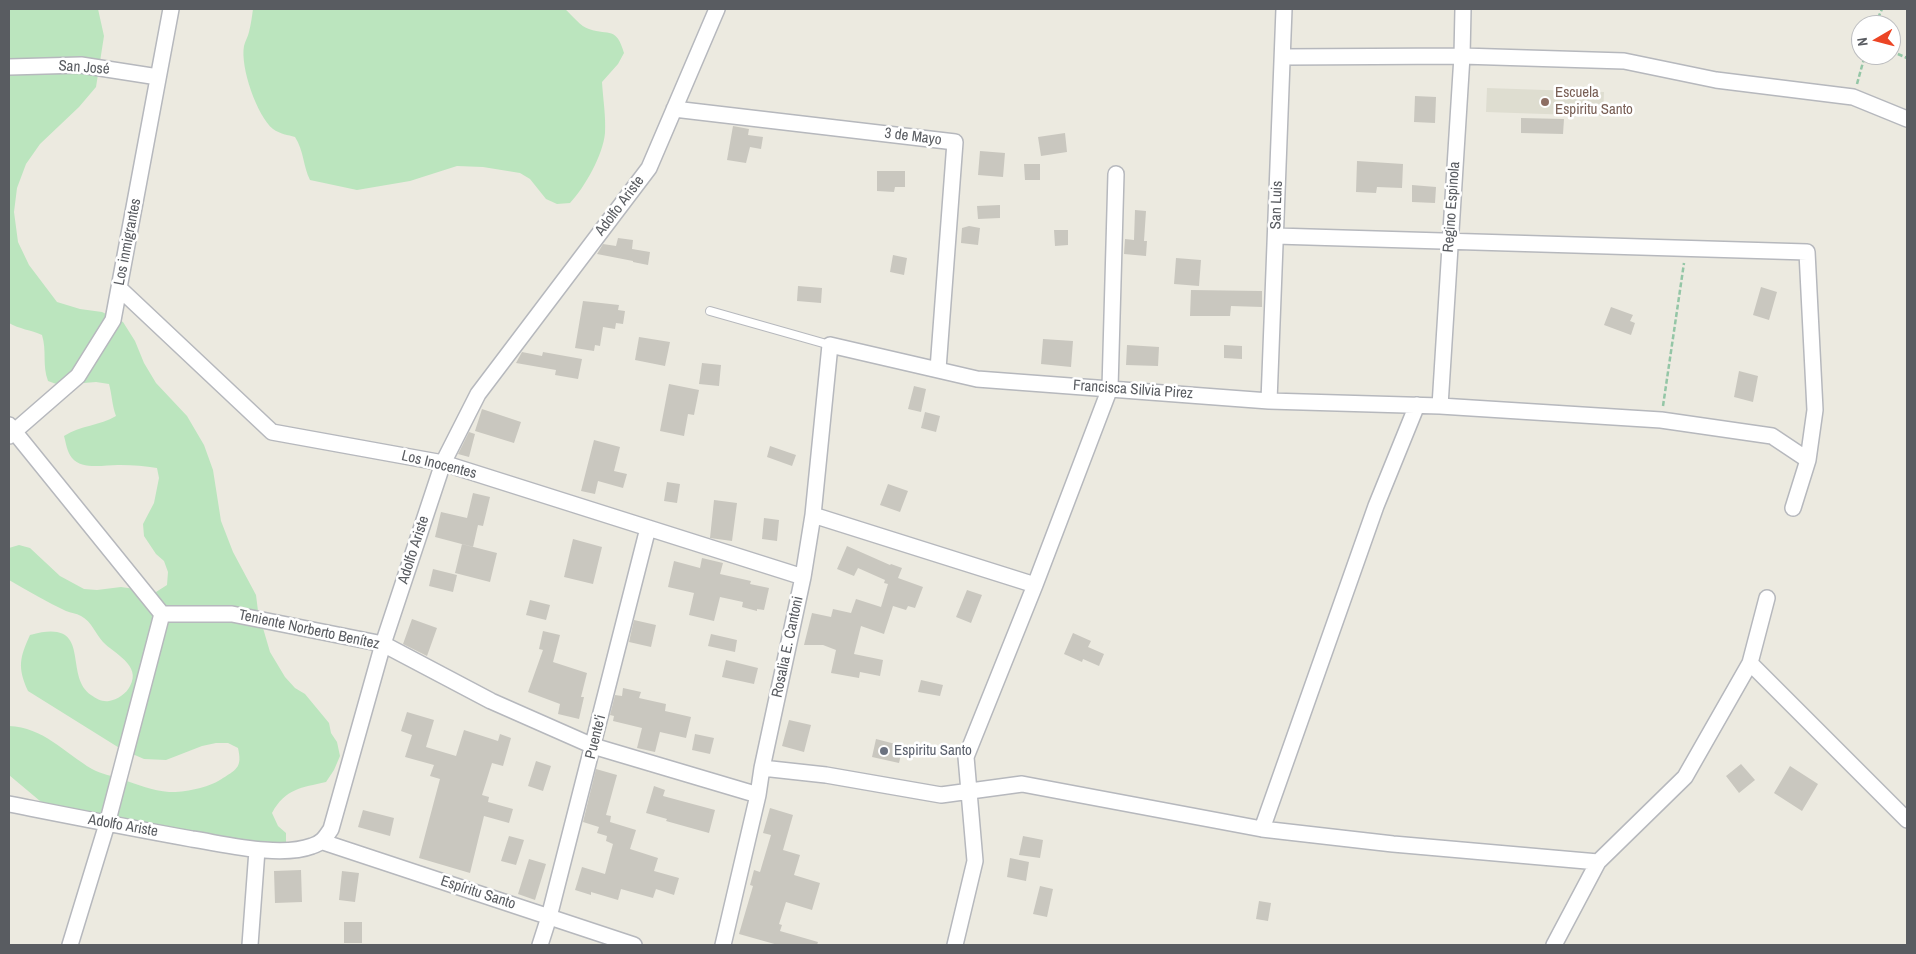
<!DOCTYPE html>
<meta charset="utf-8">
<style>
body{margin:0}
#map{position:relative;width:1916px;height:954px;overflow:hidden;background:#eceae0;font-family:"Archivo Narrow",sans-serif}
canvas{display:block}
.frame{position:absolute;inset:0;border:10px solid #595c61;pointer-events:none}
.north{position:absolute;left:1851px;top:15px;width:50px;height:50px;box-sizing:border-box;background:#fff;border:1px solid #bdbec0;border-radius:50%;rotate:262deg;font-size:14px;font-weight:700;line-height:20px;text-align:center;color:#595c61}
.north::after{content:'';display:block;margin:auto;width:18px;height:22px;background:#ec4525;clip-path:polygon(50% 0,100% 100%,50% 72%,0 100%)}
</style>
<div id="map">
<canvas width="1916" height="954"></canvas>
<div class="frame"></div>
<div class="north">N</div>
</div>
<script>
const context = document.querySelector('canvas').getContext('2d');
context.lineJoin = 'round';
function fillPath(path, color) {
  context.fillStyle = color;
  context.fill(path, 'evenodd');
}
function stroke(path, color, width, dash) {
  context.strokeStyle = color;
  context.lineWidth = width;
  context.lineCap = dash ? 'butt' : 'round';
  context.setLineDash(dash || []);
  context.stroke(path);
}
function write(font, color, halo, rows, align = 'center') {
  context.font = font + ' "Archivo Narrow",sans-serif';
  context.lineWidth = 5;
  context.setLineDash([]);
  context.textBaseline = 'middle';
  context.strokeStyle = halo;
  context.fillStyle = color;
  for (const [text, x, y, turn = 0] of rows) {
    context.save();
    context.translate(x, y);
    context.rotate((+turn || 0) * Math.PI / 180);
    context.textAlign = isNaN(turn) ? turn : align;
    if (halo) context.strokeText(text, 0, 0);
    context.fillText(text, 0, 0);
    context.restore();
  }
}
fillPath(new Path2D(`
 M1487,88L1604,92L1603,116L1486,112Z`), '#deddd0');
fillPath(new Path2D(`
 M9,9H98L104,36L96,87L79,107L40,144L26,164L17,188L14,212L18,242L29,265L57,302L80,309L102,312L123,322L135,341L144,363L156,383L187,416L204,445L213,470L221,521L233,552L256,595L258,611L270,652L285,677L295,688L305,694L329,723L331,733L337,742L340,756L334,770L326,782C301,788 286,788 272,813L278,826L286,833V849L276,857L261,858L248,856L189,836L58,812L40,801L9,775V726C43,727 65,753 92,769C101,774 112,776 121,779C136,784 153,791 169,792C184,793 211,787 223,778C238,769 242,766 238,748L228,743H216L202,746L166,760L144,759L121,749L28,691C17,667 20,657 30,635C95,617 62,675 91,695C97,699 102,702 109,701C117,700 127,693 130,686C142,665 113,653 103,642C95,633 92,622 81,616C76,613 71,613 66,611C47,602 28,591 9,580V548L19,545L30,548L60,576L84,589L97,590L121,587L156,592L167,585L168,572L164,561L156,554L144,536L143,524L154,503L159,478L157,468C145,466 133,465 121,465C107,464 83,471 72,458C67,452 66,443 64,436C80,425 100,426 116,416C112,405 112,395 109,384L96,382L59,385L48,381C42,365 47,351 42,335C31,330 19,329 9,323Z
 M253,9H565C572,15 581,27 589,29C610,36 616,26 624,53L618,64L602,82C603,99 606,116 605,133C603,155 585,187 570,203L557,204L546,199L530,179L520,173L483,167L457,166L410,181L357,190L310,180C303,166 304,151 295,137C288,135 280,134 273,129C257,116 240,67 244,46C245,41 248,37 249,32C251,24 252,16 253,9Z`), '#bbe5be');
fillPath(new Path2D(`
 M1415,96L1436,97L1435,123L1414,122Z
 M1521,118L1564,119L1563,134L1521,133Z
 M733,126L749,129L748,135L763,137L761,149L750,147L746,163L727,160Z
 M1065,133L1067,152L1041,156L1038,137Z
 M980,151L1005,153L1003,177L978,175Z
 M1357,161L1403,164L1402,188L1377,187L1376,193L1356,192Z
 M1024,164H1040V180H1025Z
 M877,171H905V187H895L894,192L877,191Z
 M1412,185L1436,187L1435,203L1412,202Z
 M1000,205V218L978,219L977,206Z
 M1135,210L1146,211L1144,241H1147L1146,256L1124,254L1125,239L1134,240Z
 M969,226L980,228L978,245L961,243L962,228Z
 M1054,230H1068V245L1055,246Z
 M618,238L633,240L632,249L650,252L648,265L633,262V261L597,254L603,244L616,246Z
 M893,255L907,258L904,275L890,272Z
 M1176,258L1201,260L1199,286L1174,284Z
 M798,286L822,288L821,303L797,301Z
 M1761,287L1777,292L1769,320L1753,315Z
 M1191,290L1262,291V307L1231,306L1230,316H1190Z
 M583,301L619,305L618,310L625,311L623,324L616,323L615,329L603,327L600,346L595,345L594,351L575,348Z
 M1611,307L1633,315L1630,321L1635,323L1631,335L1604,325Z
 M639,337L670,342L665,366L635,360Z
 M1043,339L1073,341L1071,367L1041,364Z
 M1127,345L1159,347L1158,366L1126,365Z
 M1224,345L1242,346V359L1224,358Z
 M522,352L542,356L543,352L582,359L578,379L555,375L556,370L516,363Z
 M702,363L721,365L719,386L699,384Z
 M1739,371L1758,376L1753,402L1734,397Z
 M669,384L699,390L694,415L688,414L684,436L660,431Z
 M914,386L926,389L921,412L908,409Z
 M482,409L521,422L514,443L475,431Z
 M925,412L940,416L936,432L921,428Z
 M469,432L475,434L469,457L458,454Z
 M594,440L620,447L614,471L627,474L623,488L598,481L595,494L581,491Z
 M770,446L796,455L792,466L767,457Z
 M667,482L680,484L677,503L664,501Z
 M888,484L908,491L900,512L880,505Z
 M473,493L490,497L483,526L478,525L473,547L435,537L441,512L467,518Z
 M714,500L737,503L732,541L710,538Z
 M764,518L779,520L777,541L762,539Z
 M573,539L602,547L593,584L564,577Z
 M462,544L497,553L490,582L455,573Z
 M847,546L890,565L891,564L902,568L898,578L923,587L915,608L908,606L906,610L893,606L884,634L861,626L854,654L883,660L880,676L860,672L859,678L831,673L836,650L823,645H804L812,613L831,617L833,609L851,613L856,599L881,607L888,584L884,583L885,580L858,568L854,576L837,569Z
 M702,558L723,563L720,574L751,581L750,584L769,588L764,610L757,609V611L742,607L743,602L720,597L714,621L689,615L694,593L668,587L674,561L700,568Z
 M433,569L457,575L453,592L429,586Z
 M967,590L982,595L971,623L956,617Z
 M530,600L550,605L546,620L526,615Z
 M412,619L437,628L427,656L403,644Z
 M634,620L656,625L651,647L629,642Z
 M543,631L560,635L553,662L587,673L581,697H584L579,719L558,714L560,704L528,692L543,650L539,649Z
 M1073,633L1091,641L1088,647L1104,654L1099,666L1083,659L1082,662L1064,654Z
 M711,634L737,640L735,652L708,646Z
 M726,660L758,668L754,684L722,677Z
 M921,680L943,685L940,696L918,692Z
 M623,688L641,692L639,698L666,704L665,711L691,717L686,738L660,732L655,752L637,748L642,728L613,721L614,716L610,715L615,695L622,696Z
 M407,712L434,720L426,747L456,756L464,730L498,741L500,734L511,738L503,766L492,763L482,795L489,797L488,802L513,809L509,823L484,816L470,873L419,858L440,779L430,776L434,765L405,757L412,735L401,731Z
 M789,720L811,725L804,752L782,746Z
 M695,734L714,738L710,754L692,750Z
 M876,739L903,746L899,763L872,757Z
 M536,761L551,766L543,791L528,786Z
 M1741,764L1755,780L1739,793L1726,776Z
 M1790,766L1818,784L1802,811L1774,793Z
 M596,769L617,775L606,815L611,816L610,822L636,830L630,849L658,858L654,871L679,878L674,895L656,889L653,898L621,889L618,900L591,892V895L575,890L582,867L605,874L613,844L606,841L607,836L597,833L599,827L583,822Z
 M654,786L665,790L663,796L715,810L709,833L666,821L667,819L646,813Z
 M770,808L793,815L783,850L800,855L794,875L820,883L812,910L786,902L779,924L782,925L780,931L818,942L817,945H778L739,934L753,886L750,885L754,870L760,872L771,835L763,833Z
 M363,810L394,818L390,836L358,827Z
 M509,836L524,840L516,865L501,861Z
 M1023,836L1043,840L1040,858L1019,855Z
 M1010,858L1029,862L1026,881L1007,877Z
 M529,859L546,864L535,900L518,894Z
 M301,870L302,902L275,903L274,871Z
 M342,871L359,873L355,902L339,900Z
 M1040,886L1053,889L1047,917L1033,914Z
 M1259,901L1271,903L1268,921L1256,919Z
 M344,922H362V943H344Z`), '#c9c7bf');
const service = new Path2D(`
 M710,311L830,345`);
const minor = new Path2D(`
 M1283,57L1462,56L1624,61L1716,80L1853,97L1907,119
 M9,67L81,65L158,77
 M674,109L955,142L938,369
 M1276,236L1807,252L1815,410L1808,460L1793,508
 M119,288L272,432L443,463L803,577
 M1269,401L1284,9
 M1440,406L1462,56L1463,9
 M9,425L162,614H232L383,644L491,701L593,746L758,795
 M9,436L78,376L113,320L171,9
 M813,515L1035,585
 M1750,663L1907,820
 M762,768L826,775L941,795L1022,784L1262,829L1393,844L1598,862L1554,945
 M9,804C70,816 130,828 192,839C225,844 280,858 312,846C322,843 325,838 331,829L383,644L443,463L478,394L649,168L717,9
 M1262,829L1376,506L1417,405
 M323,842L634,945
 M1598,862L1685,777L1750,663L1767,598
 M70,945L107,824L162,614
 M250,945L257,850
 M540,945L549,917L648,528
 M723,945L758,795L762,768L803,577L813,515L830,345L977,379L1269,401L1440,406L1661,420L1772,436L1808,460
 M955,945L975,861L966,757L1035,585L1110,388L1116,174`);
stroke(service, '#b6b8bd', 10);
stroke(minor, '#b6b8bd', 18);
stroke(new Path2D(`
 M1875,25L1882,9
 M1891,51L1907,58
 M1857,84L1865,55
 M1663,406L1684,263`), '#94c6a6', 2.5, [5, 2.5]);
stroke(service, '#fff', 8);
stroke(minor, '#fff', 15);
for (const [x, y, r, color] of [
 [1545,102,5,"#8d6e63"],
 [884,751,5,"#6b7280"]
]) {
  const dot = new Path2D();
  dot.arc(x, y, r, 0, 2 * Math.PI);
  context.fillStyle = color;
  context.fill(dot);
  stroke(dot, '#fff', 2);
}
write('15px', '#595c61', '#fff', [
 ["San José",84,68,4],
 ["3 de Mayo",913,137,7],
 ["San Luis",1277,205,-88],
 ["Adolfo Ariste",620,206,-53],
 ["Regino Espinola",1452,207,-86],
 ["Los inmigrantes",128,242,-79],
 ["Francisca Silvia Pirez",1133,390,4],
 ["Los Inocentes",439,465,14],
 ["Adolfo Ariste",414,550,-72],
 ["Teniente Norberto Benítez",309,630,12],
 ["Rosalia E. Cantoni",788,647,-78],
 ["Puente'i",596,737,-76],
 ["Adolfo Ariste",123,826,10],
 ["Espíritu Santo",478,893,18]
]);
write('15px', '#785e54', '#fff', [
 ["Escuela",1555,93],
 ["Espiritu Santo",1555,110]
], 'left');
write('15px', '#5b616d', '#fff', [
 ["Espiritu Santo",894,751]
], 'left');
</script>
